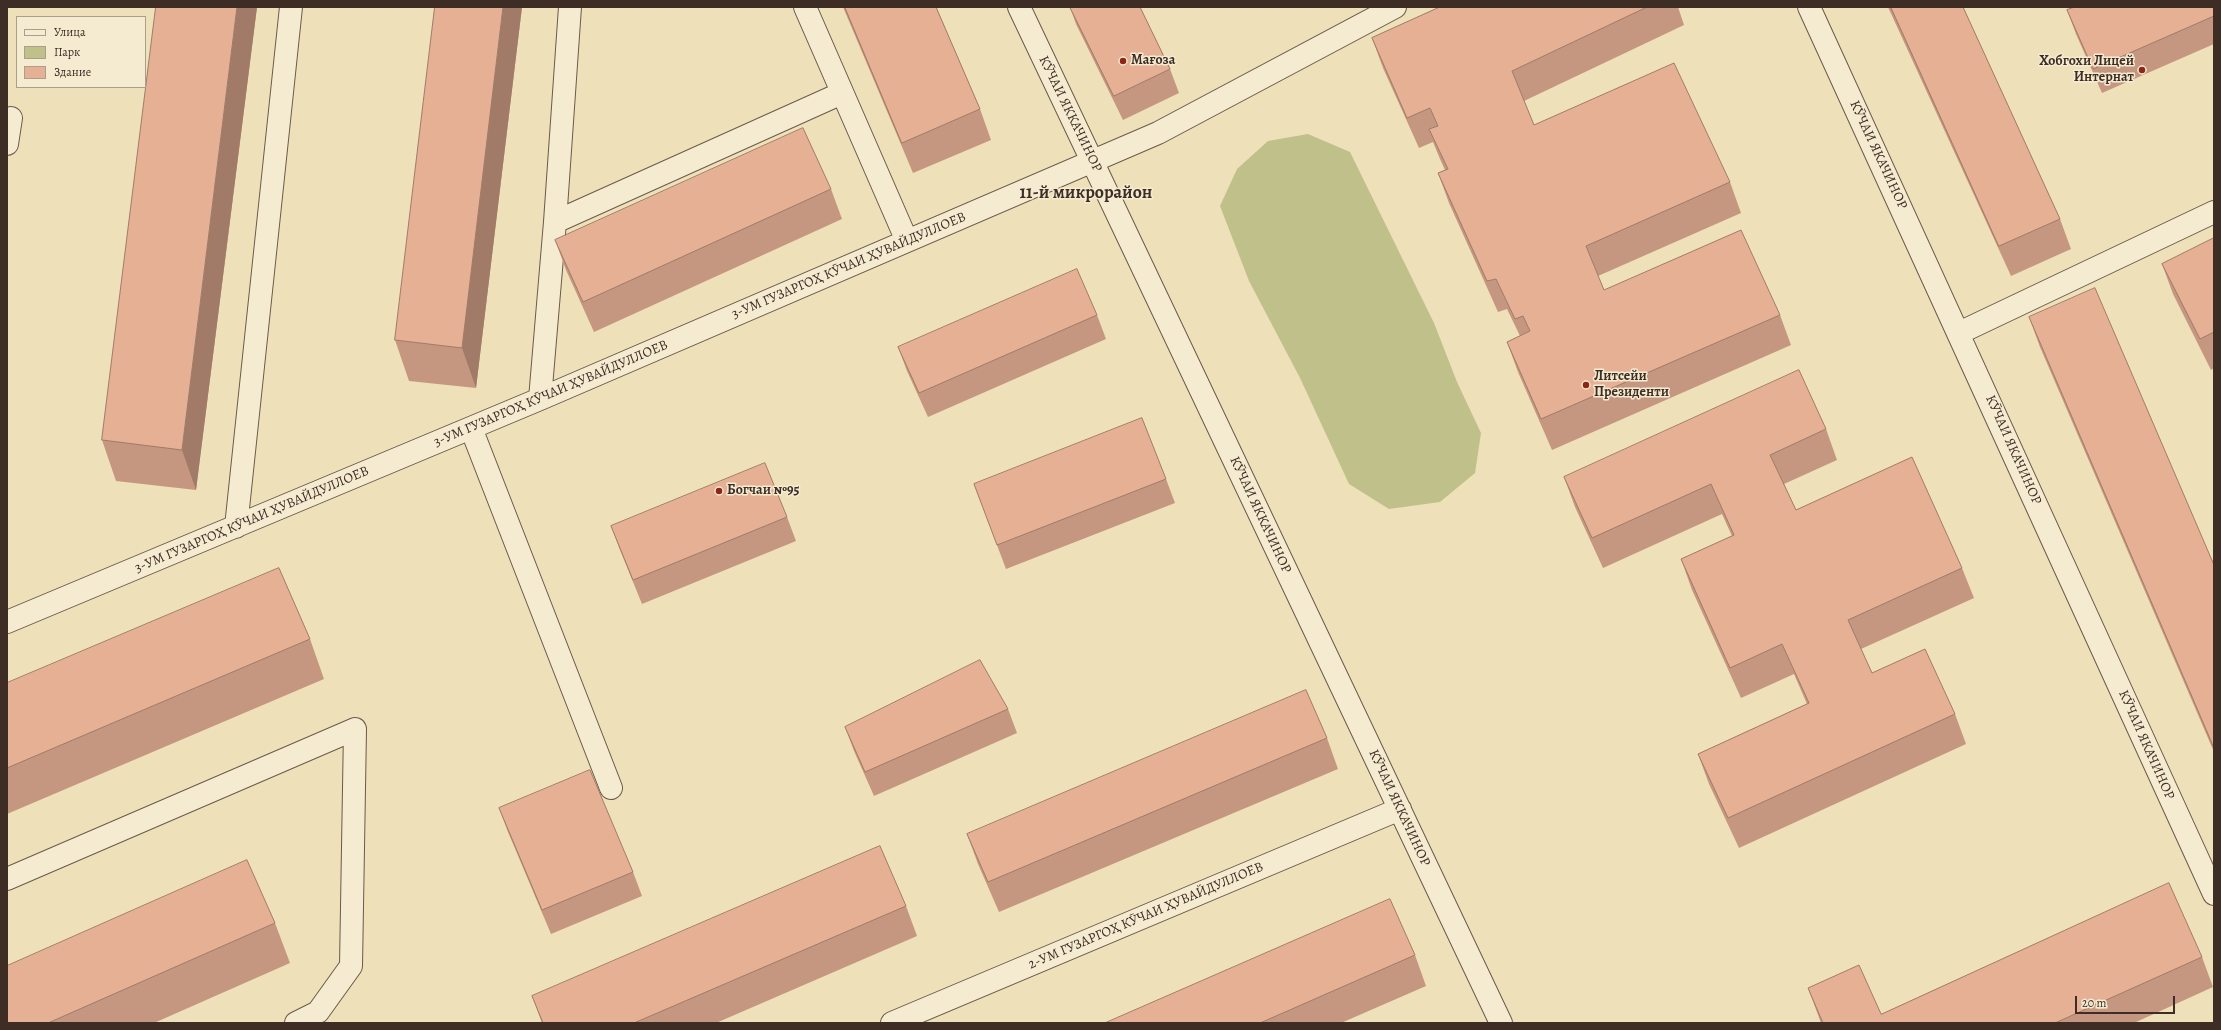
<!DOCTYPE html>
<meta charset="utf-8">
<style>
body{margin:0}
#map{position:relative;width:2221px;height:1030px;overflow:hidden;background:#eee0b8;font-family:Alegreya,serif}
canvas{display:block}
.frame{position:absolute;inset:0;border:8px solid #3e2d25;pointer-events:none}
.legend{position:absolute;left:16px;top:16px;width:130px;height:72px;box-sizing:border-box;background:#f4ebd1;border:1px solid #ab9f8c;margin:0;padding:5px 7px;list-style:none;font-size:12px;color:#3e2d25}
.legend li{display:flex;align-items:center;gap:8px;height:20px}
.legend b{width:20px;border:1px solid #ab9f8c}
.scale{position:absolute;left:2075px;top:996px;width:100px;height:18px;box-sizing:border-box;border:2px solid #3e2d25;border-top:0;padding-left:5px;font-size:12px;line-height:14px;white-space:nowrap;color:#3e2d25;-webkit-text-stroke:3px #f4ebd1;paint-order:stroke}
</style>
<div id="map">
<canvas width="2221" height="1030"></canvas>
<div class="frame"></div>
<ul class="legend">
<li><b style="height:5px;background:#f4ebd1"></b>Улица</li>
<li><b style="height:11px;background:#c0c08a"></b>Парк</li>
<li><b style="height:11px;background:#e6b095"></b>Здание</li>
</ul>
<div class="scale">20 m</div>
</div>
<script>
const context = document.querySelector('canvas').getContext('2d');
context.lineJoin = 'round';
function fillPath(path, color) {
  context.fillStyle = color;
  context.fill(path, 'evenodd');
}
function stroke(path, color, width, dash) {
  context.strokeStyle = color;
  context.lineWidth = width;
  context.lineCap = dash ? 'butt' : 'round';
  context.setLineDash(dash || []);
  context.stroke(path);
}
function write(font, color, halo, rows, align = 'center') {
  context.font = font + ' Alegreya,serif';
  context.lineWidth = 3;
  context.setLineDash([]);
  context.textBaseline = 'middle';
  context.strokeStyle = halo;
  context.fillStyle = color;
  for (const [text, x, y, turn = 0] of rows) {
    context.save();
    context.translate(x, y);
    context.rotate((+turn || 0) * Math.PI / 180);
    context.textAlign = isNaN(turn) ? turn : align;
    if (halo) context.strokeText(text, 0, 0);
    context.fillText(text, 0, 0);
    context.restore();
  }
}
fillPath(new Path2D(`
 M1308,134L1350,152L1434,323L1457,382L1481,433L1475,473L1440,502L1389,509L1349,484L1300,378L1249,281L1220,206L1237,169L1268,141Z`), '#c0c08a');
const minor = new Path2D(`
 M805,7L907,241
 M1019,7L1501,1023
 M1809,7L2214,894
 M7,144L11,118
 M555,222L842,93
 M1959,333L2214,212
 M540,399L555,222L570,7
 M471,428L611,788
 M236,527L291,7
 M7,622L540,399L1158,133L1395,7
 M7,879L355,729L351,966L318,1012L296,1023
 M892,1023L1400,809`);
stroke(minor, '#6a5a4a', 24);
stroke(minor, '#f4ebd1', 22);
fillPath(new Path2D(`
 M156,7H257L196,490L116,481L102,440Z
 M435,7H522L476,388L409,381L395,340Z
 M843,7H936L980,109L991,140L913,173Z
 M1070,7H1140L1170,69L1179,93L1123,120L1076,24Z
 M1440,7H1678L1684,25L1524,101L1534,125L1730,182L1741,213L1598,276L1604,290L1780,315L1791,345L1552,450L1518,372L1507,342L1520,336L1507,309L1498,312L1449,203L1438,173L1445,170L1440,159L1433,142L1419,148L1383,68L1372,38Z
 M1888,7H1963L2060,219L2071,249L2011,276Z
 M2214,7V44L2102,93L2076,34L2067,10Z
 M831,189L842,219L594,332L566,270L555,240Z
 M2214,238V368L2211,370L2173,294L2162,264Z
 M1097,315L1106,339L928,417L907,371L898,347Z
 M2029,317L2214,565V752L2040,347Z
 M1826,429L1837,460L1784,484L1796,510L1962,568L1974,598L1861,649L1872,673L1955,714L1966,744L1739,848L1709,784L1698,754L1807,704L1794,674L1741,698L1692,590L1681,559L1732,536L1722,514L1603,568L1575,507L1564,477Z
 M1166,479L1175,503L1006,569L974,484Z
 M787,517L796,541L642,604L620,550L611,526Z
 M310,639L324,679L7,814V683Z
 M1008,709L1017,733L874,796L854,751L845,727Z
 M1327,738L1338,769L999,912L978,864L967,834Z
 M499,808L633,872L642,896L551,934L508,832Z
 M906,906L917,936L716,1023H542L532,996Z
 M275,923L290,963L154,1023H7Z
 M1415,955L1426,986L1341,1023H1105Z
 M2202,957L2213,987L2134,1023H1821L1808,988L1881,1014Z`), '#c69780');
fillPath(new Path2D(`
 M237,7H257L196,490L182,450Z
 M503,7H522L476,388L462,348Z`), '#a17b68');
const building = new Path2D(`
 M156,7H237L182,450L102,440Z
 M435,7H503L462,348L395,340Z
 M845,7H936L980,109L902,143Z
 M1070,7H1140L1170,69L1114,96Z
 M1440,7H1647L1512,71L1534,125L1674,63L1730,182L1586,246L1604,290L1741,230L1780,315L1541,419L1507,342L1530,331L1523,316L1515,319L1496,279L1487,281L1438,173L1448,169L1429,129L1438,126L1430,108L1407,118L1372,38Z
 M1891,7H1963L2060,219L1999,246Z
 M2075,7H2214V16L2093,69L2067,10Z
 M803,128L831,189L583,302L555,240Z
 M2214,238V332L2200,339L2162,264Z
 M1077,269L1097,315L919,393L898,347Z
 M2095,288L2214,565V748L2029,317Z
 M1799,370L1826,429L1770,455L1796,510L1912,457L1962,568L1848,620L1872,673L1925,649L1955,714L1728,818L1698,754L1809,703L1782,644L1730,668L1681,559L1734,535L1711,484L1592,538L1564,477Z
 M1142,418L1166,479L997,545L974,484Z
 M765,463L787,517L633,580L611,526Z
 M279,568L310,639L7,768V683Z
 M980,660L1008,709L865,772L845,727Z
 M1306,690L1327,738L988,882L967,834Z
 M590,770L633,872L542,910L499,808Z
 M880,846L906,906L634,1023H543L532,996Z
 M247,860L275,923L48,1023H7V966Z
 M2169,883L2202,957L2055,1023H1823L1808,988L1859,965L1881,1014Z
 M1390,899L1415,955L1260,1023H1105Z`);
fillPath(building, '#e6b095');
stroke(building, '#a17b68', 1);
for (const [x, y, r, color] of [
 [1123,61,4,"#8f2418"],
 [2142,70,4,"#8f2418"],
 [1586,385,4,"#8f2418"],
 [719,491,4,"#8f2418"]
]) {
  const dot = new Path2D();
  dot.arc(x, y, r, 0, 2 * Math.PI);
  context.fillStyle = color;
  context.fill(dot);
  stroke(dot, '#f4ebd1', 1.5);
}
write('bold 14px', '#3e2d25', '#f4ebd1', [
 ["Мағоза",1131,61],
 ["Хобгохи Лицей",2134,62,"right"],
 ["Интернат",2134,78,"right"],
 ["Литсейи",1594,377],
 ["Президенти",1594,393],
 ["Богчаи №95",727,491]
], 'left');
write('14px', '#3e2d25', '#f4ebd1', [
 ["КӮЧАИ ЯККАЧИНОР",1070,114,64],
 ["КӮЧАИ ЯКАЧИНОР",1878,155,65],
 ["3-УМ ГУЗАРГОҲ КӮЧАИ ҲУВАЙДУЛЛОЕВ",849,266,-23],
 ["3-УМ ГУЗАРГОҲ КӮЧАИ ҲУВАЙДУЛЛОЕВ",551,394,-23],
 ["КӮЧАИ ЯКАЧИНОР",2013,450,66],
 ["КӮЧАИ ЯККАЧИНОР",1260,515,65],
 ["3-УМ ГУЗАРГОҲ КӮЧАИ ҲУВАЙДУЛЛОЕВ",252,520,-23],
 ["КӮЧАИ ЯКАЧИНОР",2146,745,66],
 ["КӮЧАИ ЯККАЧИНОР",1399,808,65],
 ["2-УМ ГУЗАРГОҲ КӮЧАИ ҲУВАЙДУЛЛОЕВ",1146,916,-23]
]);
write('bold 18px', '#3e2d25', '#f4ebd1', [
 ["11-й микрорайон",1086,194]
]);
</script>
